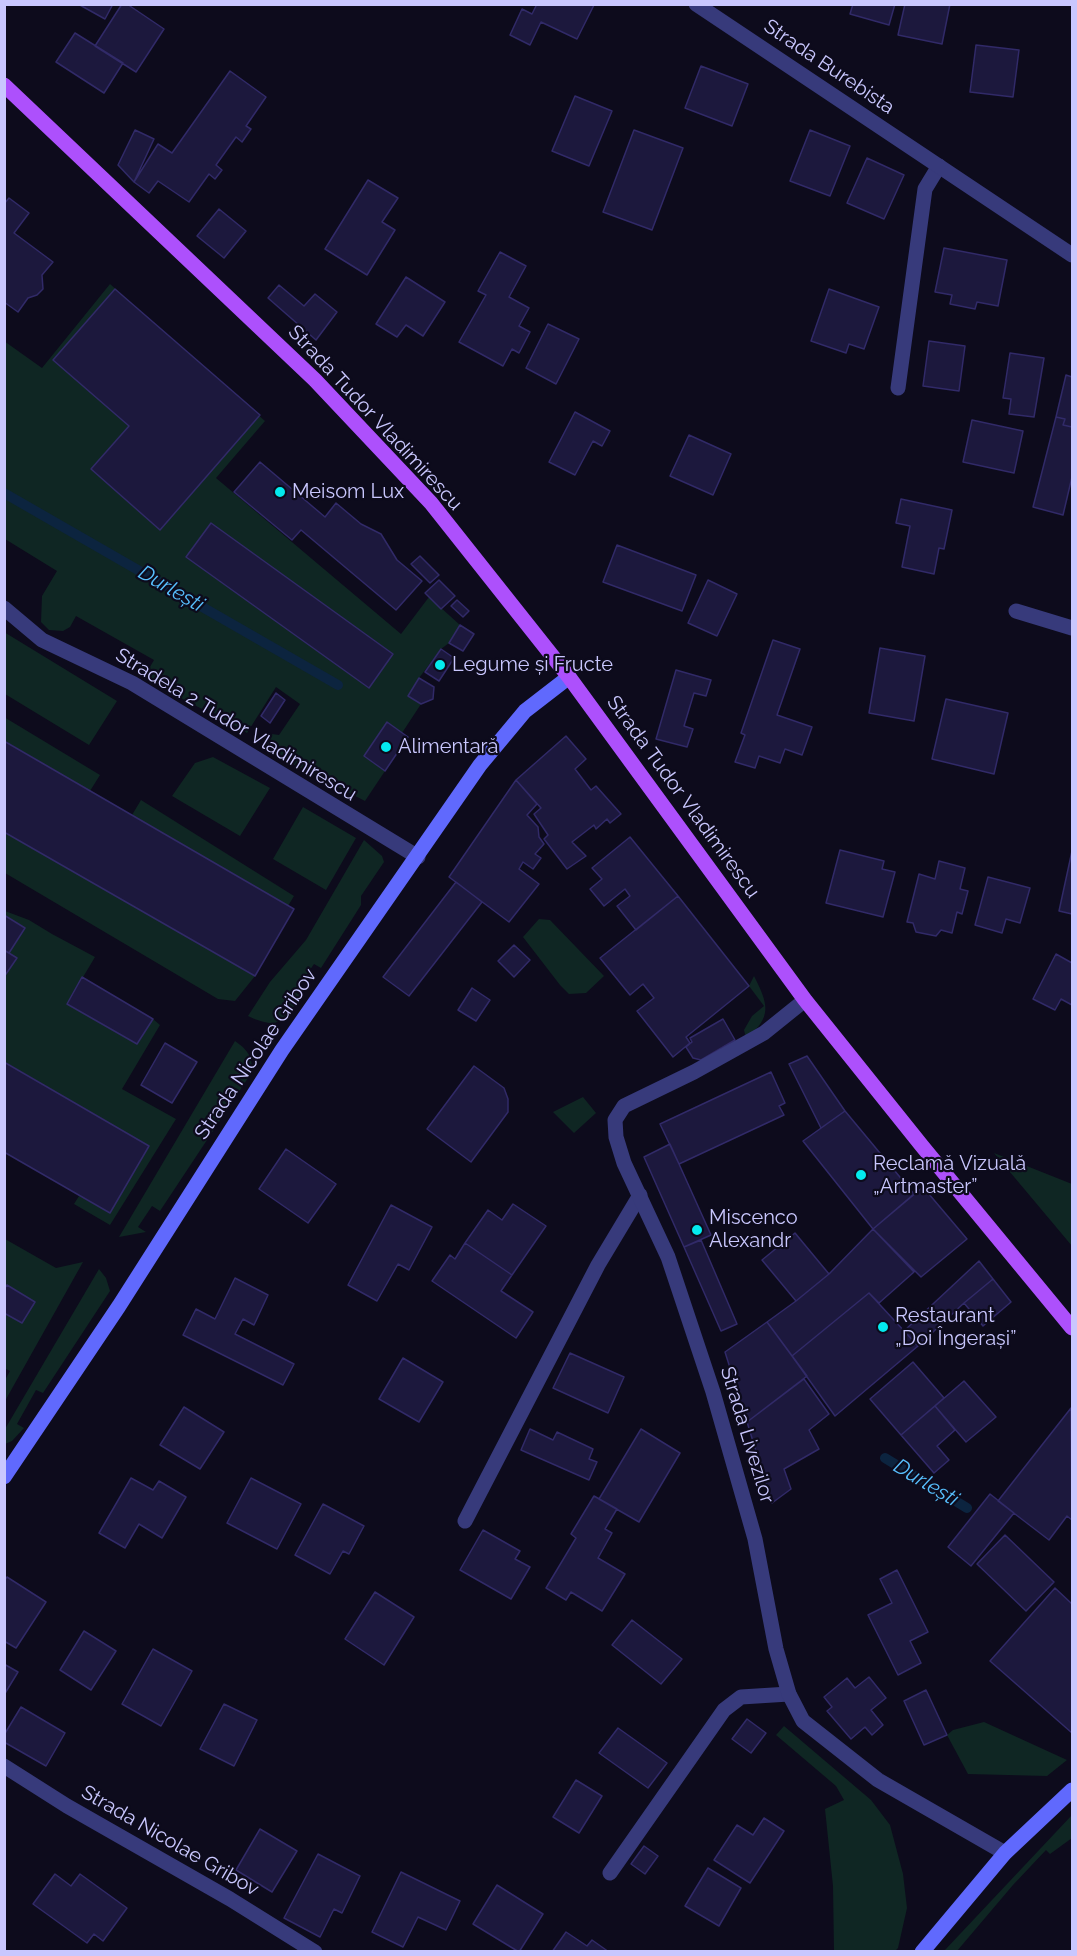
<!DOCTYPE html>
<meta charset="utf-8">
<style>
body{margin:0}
#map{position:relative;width:1077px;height:1956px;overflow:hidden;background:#0d0b1c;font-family:Raleway,sans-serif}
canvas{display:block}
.frame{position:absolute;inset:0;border:6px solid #c9c7fe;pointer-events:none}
</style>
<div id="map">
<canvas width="1077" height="1956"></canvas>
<div class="frame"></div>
</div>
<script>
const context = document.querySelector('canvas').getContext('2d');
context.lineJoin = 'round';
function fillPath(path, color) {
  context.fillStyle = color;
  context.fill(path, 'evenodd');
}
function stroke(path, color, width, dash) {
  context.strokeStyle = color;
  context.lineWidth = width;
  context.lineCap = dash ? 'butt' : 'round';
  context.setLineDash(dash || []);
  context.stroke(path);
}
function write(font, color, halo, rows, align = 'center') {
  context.font = font + ' Raleway,sans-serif';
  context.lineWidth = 4.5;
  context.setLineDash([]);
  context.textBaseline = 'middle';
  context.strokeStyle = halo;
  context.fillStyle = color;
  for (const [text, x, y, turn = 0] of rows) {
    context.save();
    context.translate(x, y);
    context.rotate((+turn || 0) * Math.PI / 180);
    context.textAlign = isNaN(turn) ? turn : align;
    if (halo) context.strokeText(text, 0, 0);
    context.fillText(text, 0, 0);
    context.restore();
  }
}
fillPath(new Path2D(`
 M110,284L265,421L216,478L401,634L429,597L460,625L449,643L441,649L419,678L408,696L421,704L402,733L364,756L385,771L365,801L263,749L272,734L279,735L300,704L276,687L247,733L206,708L204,710L148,681L147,672L154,660L76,616L70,627L63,631L49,630L41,622L42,596L57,571L5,539L4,341L42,368Z
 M4,632L117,701L89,745L5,694Z
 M4,717L100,775L90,791L5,741Z
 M213,757L270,788L240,836L172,796L195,763Z
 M141,800L294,896L288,906L132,815Z
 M303,807L356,838L326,890L273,859Z
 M5,832L255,976L235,1001L218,999L5,873Z
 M364,840L382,856L384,862L361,896V905L321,968L314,964L295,992L301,996C283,1021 280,1031 248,1016L270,982L306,940Z
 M5,911L29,920L52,934L95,957L67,1004L137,1044L153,1019L160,1025L122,1089L176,1119L110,1225L74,1204L79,1196L110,1213L149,1146L5,1062V977L16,958L9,953L25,928L5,915Z
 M539,919L550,920L604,976L586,993L569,994L560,985L523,937Z
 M754,976C768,1004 773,1017 746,1038L744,1030L752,1016L764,1006L749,986Z
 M235,1041C248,1050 255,1059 250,1075L160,1211L152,1206L138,1227L146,1232L119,1237Z
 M583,1097L596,1113L574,1133L553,1112Z
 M994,1153L1072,1184V1246Z
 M5,1239L56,1268L83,1262L5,1401V1380L10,1371L4,1368Z
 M99,1269L106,1278L110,1291L43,1393L36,1390L17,1424L24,1428L12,1441L5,1444V1429Z
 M984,1722L1067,1760L1047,1776L968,1774L947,1735L953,1730Z
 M784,1726L871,1800L890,1825L903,1874L907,1908L898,1948L895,1951H834L833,1886L825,1809L844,1800L836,1786L776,1735Z
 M1072,1815V1838L1050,1854L1046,1850L1013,1885L957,1951H944Z`), '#0f2623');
stroke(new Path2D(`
 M4,493L338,685
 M885,1458L967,1508`), '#0c243f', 10);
const building = new Path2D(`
 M78,4H113L105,19Z
 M122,4H127L164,29L136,72L95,46Z
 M537,4H593L594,5L577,39L541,22L530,45L510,35L522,9L532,14Z
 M853,4H895L889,25L850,14Z
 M905,4H950L942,44L898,35Z
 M75,33L123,63L104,93L56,62Z
 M976,45L1019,50L1013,97L970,92Z
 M701,66L748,84L732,126L685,108Z
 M230,71L266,97L246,126L251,129L242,142L236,137L216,165L222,170L215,179L209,174L189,202L158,181L149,193L134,182L158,144L172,153Z
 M575,96L612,111L589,166L552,151Z
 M135,130L154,139L134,182L118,165Z
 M634,130L683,148L652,230L603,212Z
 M810,130L850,146L830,196L790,181Z
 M867,158L904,175L884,219L847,203Z
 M368,180L398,198L382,222L395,230L367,275L325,249Z
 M9,198L29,213L14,233L53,262L42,275L43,289L37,295L28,298L18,312L4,302V204Z
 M219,209L246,231L224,258L197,236Z
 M944,248L1007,260L998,306L977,302L975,309L950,304L952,295L935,292Z
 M500,252L526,266L509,297L529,308L519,326L530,332L519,353L512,349L503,366L459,342L486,295L478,291Z
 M406,277L445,302L423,336L406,325L397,337L376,324Z
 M279,285L304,306L315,294L337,312L316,340L268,298Z
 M115,289L260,415L160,530L91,469L129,426L53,360Z
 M829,289L879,307L864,349L849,344L846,353L811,341Z
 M548,324L579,339L556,384L526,368Z
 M929,341L965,346L959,391L923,386Z
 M1010,353L1044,358L1034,417L1009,414L1011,399L1003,398Z
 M1066,375L1072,377V427L1063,425L1065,419L1056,417Z
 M575,412L610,431L602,446L593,441L575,475L549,462Z
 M1056,417L1065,419L1063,425L1072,427V477L1063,515L1033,507Z
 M972,420L1023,431L1014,473L963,462Z
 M689,435L731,454L713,495L670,476Z
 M260,462L325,517L336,503L361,524L381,534L397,560L422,581L396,610L301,530L292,540L234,492Z
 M901,499L952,510L944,549L939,548L934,574L902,567L910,526L896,523Z
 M211,523L393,654L369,688L186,557Z
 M617,545L696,575L682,611L603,582Z
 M420,556L439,575L430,583L411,564Z
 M439,580L455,596L441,609L425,593Z
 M708,580L737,594L717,636L688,623Z
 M457,600L469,611L463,617L451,606Z
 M460,625L474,634L463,651L449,643Z
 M773,640L800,649L777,715L812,727L802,755L785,749L780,763L759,756L755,768L735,762L745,735L741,733Z
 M880,648L925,656L914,721L869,713Z
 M441,649L454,658L439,681L425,672Z
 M676,670L711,680L706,696L694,693L684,726L693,729L687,747L656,739Z
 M419,678L434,687L433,699L421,704L408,696Z
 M276,693L285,700L270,723L261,716Z
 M946,699L1008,713L994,774L932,759Z
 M387,722L408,737L385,771L364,756Z
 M566,736L586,759L575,769L591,790L596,786L621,814L610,823L607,819L596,829L594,825L572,842L586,856L567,869L544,839L548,835L534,814L541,808L516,780Z
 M4,741L294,909L255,976L4,832Z
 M516,780L537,804L527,815L538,827L539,837L544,844L535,854L541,858L533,869L523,862L519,869L539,884L509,922L449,877Z
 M630,837L678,896L636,930L617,906L630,896L625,889L604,906L590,889L602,879L592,868Z
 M840,850L884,861L882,869L895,872L883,917L826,903Z
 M1072,851V914L1059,911Z
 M939,861L965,868L960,889L968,891L962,914L957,912L952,933L941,930L936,936L916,932L913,923L907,922L919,874L935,879Z
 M988,877L1030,888L1020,923L1006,919L1002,933L975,925Z
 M456,882L482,902L409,996L383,977Z
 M678,896L749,986L686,1037L690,1043L673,1057L637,1011L654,998L643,984L630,995L600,958Z
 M4,915L25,928L9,953L4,950Z
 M514,945L530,960L514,977L498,961Z
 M4,950L17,958L4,977Z
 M1056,954L1072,963V1005L1061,999L1055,1010L1033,999Z
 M82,977L153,1019L137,1044L67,1004Z
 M472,988L490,1000L476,1021L458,1010Z
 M723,1019L735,1040L701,1060L693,1058L686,1047L692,1042L690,1038Z
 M165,1043L197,1062L172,1103L141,1085Z
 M807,1056L845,1111L821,1128L789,1064Z
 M4,1062L149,1146L110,1213L4,1152Z
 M474,1066L504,1088L508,1099V1112L471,1162L427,1129Z
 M771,1072L785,1103L779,1106L784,1115L679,1164L660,1124Z
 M845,1111L914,1194L873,1229L803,1141Z
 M670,1144L711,1235L684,1247L644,1157Z
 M286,1149L336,1184L308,1223L259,1189Z
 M923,1187L967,1239L921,1277L873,1229Z
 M513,1204L546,1226L512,1275L465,1243L488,1210L502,1220Z
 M391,1205L432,1227L409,1270L398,1264L377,1301L348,1285Z
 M873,1229L914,1272L879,1303L869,1293L792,1356L767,1322L796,1301L829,1274Z
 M795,1233L829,1274L796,1301L762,1260Z
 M701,1240L737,1324L721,1331L684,1247Z
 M465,1243L512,1275L501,1291L533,1312L516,1338L432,1281L450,1255L455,1259Z
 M979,1261L993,1279L964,1303L918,1346L904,1331Z
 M235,1278L268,1295L254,1325L243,1319L235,1334L294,1364L283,1385L183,1335L196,1309L215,1319Z
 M993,1279L1011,1302L983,1326L964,1303Z
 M7,1285L35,1302L22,1323L4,1313V1289Z
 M869,1293L918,1346L835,1416L792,1356Z
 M767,1322L807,1376L747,1422L725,1352Z
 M570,1353L624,1377L608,1413L553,1388Z
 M403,1358L443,1382L419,1422L379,1399Z
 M913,1362L944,1398L901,1435L870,1399Z
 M804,1379L829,1414L809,1430L819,1449L784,1469L791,1489L772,1503L747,1422Z
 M964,1381L996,1417L966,1442L935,1406Z
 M935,1406L955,1430L937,1446L949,1460L934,1473L901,1435Z
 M184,1407L224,1432L200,1469L160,1445Z
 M1071,1408L1072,1520L1067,1516L1049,1540L998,1501Z
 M530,1429L553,1440L557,1432L593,1449L589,1459L597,1462L589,1480L521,1450Z
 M641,1429L680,1453L639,1522L599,1499Z
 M131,1478L153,1490L159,1481L186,1497L162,1538L139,1524L125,1548L99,1533Z
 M251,1478L301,1504L277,1549L227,1523Z
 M990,1494L1014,1513L971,1566L948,1547Z
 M594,1496L617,1509L605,1529L612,1533L598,1558L625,1574L602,1611L571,1592L566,1600L546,1588L576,1538L571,1534Z
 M323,1504L364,1526L349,1554L343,1551L330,1574L295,1555Z
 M483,1530L520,1551L515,1559L530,1567L511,1599L460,1570Z
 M1005,1535L1054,1582L1026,1611L977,1564Z
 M897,1570L928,1632L910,1641L921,1663L898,1675L868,1615L892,1603L880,1579Z
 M7,1577L46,1602L16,1648L4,1641V1581Z
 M1055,1588L1072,1604V1733L990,1661Z
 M375,1592L414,1617L384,1665L345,1639Z
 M632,1620L682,1659L661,1684L612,1645Z
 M84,1631L116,1651L91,1690L60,1670Z
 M153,1649L192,1671L161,1726L122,1704Z
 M4,1664L18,1672L4,1695Z
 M869,1677L886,1698L871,1710L883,1725L872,1735L865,1727L851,1739L827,1711L832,1707L824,1697L847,1678L855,1688Z
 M926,1690L947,1735L924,1745L904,1701Z
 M224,1704L257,1720L234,1766L200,1749Z
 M21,1707L65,1733L46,1766L4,1742V1735Z
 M747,1719L766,1733L751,1753L732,1739Z
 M618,1728L667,1763L648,1788L599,1753Z
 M576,1780L602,1796L579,1833L553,1817Z
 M764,1818L784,1831L750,1883L714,1860L737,1825L753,1835Z
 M260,1829L297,1851L272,1892L236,1870Z
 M644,1846L658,1856L645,1874L631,1864Z
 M318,1854L360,1876L342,1913L334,1909L320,1937L284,1918Z
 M708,1868L741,1888L719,1926L685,1906Z
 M401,1872L460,1901L446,1930L418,1917L403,1947L372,1932Z
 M55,1874L71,1886L80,1874L127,1908L103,1941L94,1934L87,1943L33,1904Z
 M497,1885L543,1914L519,1952L473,1924Z
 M566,1932L587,1946L592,1940L609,1952H552Z`);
fillPath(building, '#1c183d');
stroke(building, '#312a68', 1.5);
stroke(new Path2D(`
 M898,388L925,189L939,166
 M1016,611L1072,628
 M465,1521L598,1265L640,1195
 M610,1873L724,1710L741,1697L789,1694`), '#373a7b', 15);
stroke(new Path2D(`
 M696,4L1072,255
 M4,608L42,640L132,683L418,857
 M805,1000L764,1033L694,1072L624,1106L615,1120L616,1137L624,1163L668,1257L713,1392L755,1539L776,1649L789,1694L803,1721L878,1780L1005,1853
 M4,1766L67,1806L230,1899L315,1952`), '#373a7b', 15);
stroke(new Path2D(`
 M4,1477L119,1306L282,1050L480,765L525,711L569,677
 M922,1952L1005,1853L1072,1790`), '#6069fd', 15);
stroke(new Path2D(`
 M4,85L315,380L431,503L569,677L805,1000L922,1146L1072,1328`), '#ad50fc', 15);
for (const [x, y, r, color] of [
 [280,492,6,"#04eaee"],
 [440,665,6,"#04eaee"],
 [386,747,6,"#04eaee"],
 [861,1175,6,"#04eaee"],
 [697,1230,6,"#04eaee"],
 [883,1327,6,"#04eaee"]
]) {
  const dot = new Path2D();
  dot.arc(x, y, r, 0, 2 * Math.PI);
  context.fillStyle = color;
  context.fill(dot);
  stroke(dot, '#0d0b1c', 2);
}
write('20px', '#c9c7fe', '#0d0b1c', [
 ["Strada Burebista",829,67,34],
 ["Strada Tudor Vladimirescu",375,418,47],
 ["Stradela 2 Tudor Vladimirescu",236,725,31],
 ["Strada Tudor Vladimirescu",683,797,54],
 ["Strada Nicolae Gribov",256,1054,-56],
 ["Strada Livezilor",747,1435,73],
 ["Strada Nicolae Gribov",170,1841,30]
]);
write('20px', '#c9c7fe', '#0d0b1c', [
 ["Meisom Lux",292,492],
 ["Legume și Fructe",452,665],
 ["Alimentară",398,747],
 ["Reclamă Vizuală",873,1164],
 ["„Artmaster”",873,1187],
 ["Miscenco",709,1218],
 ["Alexandr",709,1241],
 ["Restaurant",895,1316],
 ["„Doi Îngerași”",895,1339]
], 'left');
write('italic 21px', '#57befc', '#0d0b1c', [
 ["Durlești",171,589,30],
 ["Durlești",926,1483,31]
]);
</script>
